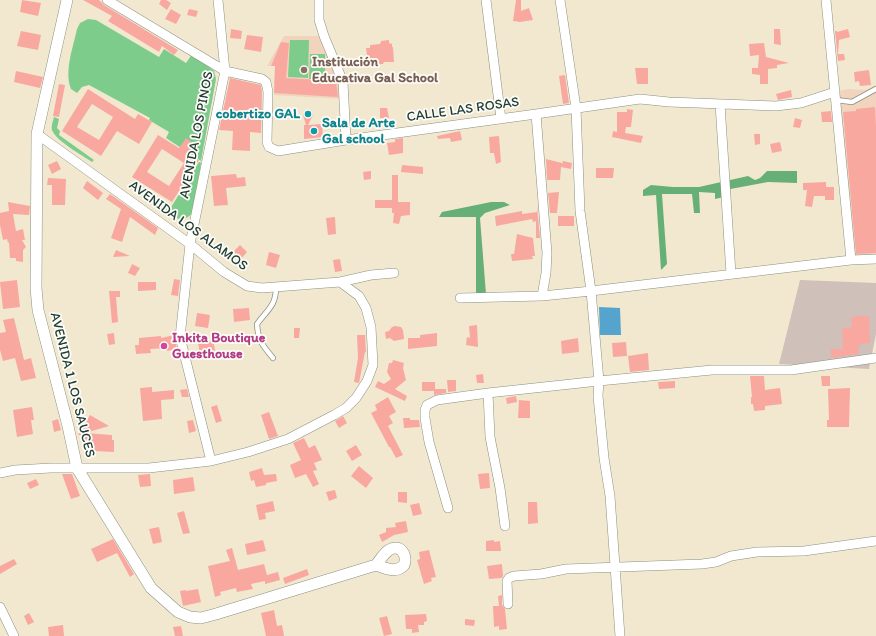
<!DOCTYPE html>
<meta charset="utf-8">
<style>
body{margin:0}
canvas{display:block;background:#f2e8cf}
</style>
<canvas width="876" height="636"></canvas>
<script>
const context = document.querySelector('canvas').getContext('2d');
context.lineJoin = 'round';
function fillPath(path, color) {
  context.fillStyle = color;
  context.fill(path, 'evenodd');
}
function stroke(path, color, width, dash) {
  context.strokeStyle = color;
  context.lineWidth = width;
  context.lineCap = dash ? 'butt' : 'round';
  context.setLineDash(dash || []);
  context.stroke(path);
}
function write(font, color, halo, rows, align = 'center') {
  context.font = font + ' Itim,sans-serif';
  context.lineWidth = 3.5;
  context.setLineDash([]);
  context.textBaseline = 'middle';
  context.strokeStyle = halo;
  context.fillStyle = color;
  for (const [text, x, y, turn = 0] of rows) {
    context.save();
    context.translate(x, y);
    context.rotate((+turn || 0) * Math.PI / 180);
    context.textAlign = isNaN(turn) ? turn : align;
    if (halo) context.strokeText(text, 0, 0);
    context.fillText(text, 0, 0);
    context.restore();
  }
}
fillPath(new Path2D(`
 M284,36H320L343,84L342,99L274,95L275,66H267Z
 M876,85V255L853,257L838,91L848,89L865,90Z`), '#f2d4be');
fillPath(new Path2D(`
 M800,280L876,283V334L869,369L779,364Z`), '#cfc0ba');
fillPath(new Path2D(`
 M88,19L96,20L159,57L164,49L186,63L192,54L214,71L216,79L201,161L166,138L169,132L149,120L150,118L89,85L82,87L77,93L71,89C64,71 73,48 77,29L80,23Z
 M290,40H309L308,78L288,77Z
 M310,54H325V79H309Z
 M54,117L59,119L57,128L60,131L59,135L94,160L92,162C82,155 56,141 52,130C51,126 53,121 54,117Z
 M199,162L201,163L194,209C191,217 184,221 176,218L129,187L132,183L170,209Z`), '#7ecc8b');
fillPath(new Path2D(`
 M767,171H797V183L768,182L725,190L724,197L715,199V193L699,192L700,213H694L692,194H662L667,264L661,270L656,195L643,196V190L651,185L673,187H699L748,176L755,180L760,178Z
 M491,202H504L510,205L485,213L480,218L486,294H476V217H439L442,212Z`), '#66b077');
fillPath(new Path2D(`
 M599,307L620,308L621,335H600Z`), '#54a4ce');
fillPath(new Path2D(`
 M22,0L41,3L38,16L20,12Z
 M83,0H99L104,5L178,50L174,55L162,46L159,52L108,21L112,16Z
 M161,0H166L171,3L167,10L159,4Z
 M516,0H521V11L529,8L533,20L520,22L513,21Z
 M171,9L181,15L176,24L165,19Z
 M189,9L198,11L196,17L187,15Z
 M231,29L242,31L241,39L230,38Z
 M774,29H780L781,45L774,44Z
 M848,29L850,37L839,40L838,54H844L845,60L838,61L835,31H837V32Z
 M21,31L41,35L38,50L17,46Z
 M247,35L263,37L261,52L244,49Z
 M389,40V43L392,44V47H393L394,62H384L383,64L373,65L372,62L368,63L366,48H370V45L380,44L381,41Z
 M281,42L289,43L286,78L336,81L338,97L274,93L275,66H271Z
 M764,43L766,57L789,63L777,65V68L768,69V84H760V75L752,74V68H758L759,55L750,56L749,44Z
 M635,68H648V84H637Z
 M869,70L871,85L860,86L859,81L855,82L854,72Z
 M16,71L43,77L40,88L14,82Z
 M565,75L569,103L563,104L559,76Z
 M230,78L261,85L262,93L261,133L250,132V151L232,150L233,131L219,130Z
 M59,84L65,85L59,117L53,116Z
 M88,89L135,119L138,114L152,122L139,144L117,131L101,156L62,131ZM92,104L113,117L99,140L77,127Z
 M791,90L792,97L778,100L776,94Z
 M875,107L876,127V253L856,254L843,112L856,111V109Z
 M380,108H387L389,118H380Z
 M308,109L312,111L313,115L308,125L322,124L323,137L304,139V125H306L303,115L304,112Z
 M627,109L633,110L631,127H626L625,133L643,136L641,143L612,137L613,131L617,132V112H627Z
 M831,111L832,122H822L821,112Z
 M795,118L802,120L800,128L793,127Z
 M460,131L462,140L451,142L450,138L438,139L437,136Z
 M754,134H760V144L755,145Z
 M158,135L179,148L186,138L196,146L190,155L199,160L172,202L132,177ZM162,149L184,163L169,186L147,172Z
 M499,136L501,162L496,164L494,153H490L489,137Z
 M403,138V153L389,155L387,143L395,142V139Z
 M780,142L782,151L772,153L770,144Z
 M546,159L562,163V165L563,161L572,163L571,169L561,167L560,180H547Z
 M57,161L61,169L52,174L48,165Z
 M402,165L423,167V174L401,172Z
 M596,168H614L613,178H596Z
 M371,171V179L364,180L363,172Z
 M236,174L237,178L245,177L246,186L226,188L228,205L214,206L211,176Z
 M392,175H398V202H410V215L401,216L399,224L393,223L394,213H392V208H375V200H392Z
 M48,178L66,179L65,205H52V185H47Z
 M87,181L103,193L98,200L83,188Z
 M826,182V187H834V200H825V196H814L812,207L805,206L807,190H803V183Z
 M559,192L557,213H550L548,193Z
 M110,194L158,228L155,235L130,217L122,242L111,238L121,209L106,199Z
 M8,202L30,206L29,215L13,214L16,231L23,229L25,240H22L26,247L23,250V262L16,261V258H10L9,242L8,243L7,239L3,240L0,225V213L9,211Z
 M537,206L540,238H536V221L533,222L532,219L496,226L495,216L522,211V214L537,212Z
 M558,216H574V226H558Z
 M335,217L336,234L328,235L326,218Z
 M517,234L533,238L535,256H532L533,259L512,261L511,254H514Z
 M240,245L247,252L241,259L233,252Z
 M116,250L130,256L113,257Z
 M269,252L280,255L276,268L266,265Z
 M340,259L342,271L335,272L333,260Z
 M132,264L140,268L135,276L128,273Z
 M174,279L180,280L178,296L171,295Z
 M17,280L20,307L3,309L0,282Z
 M138,282H156V290L138,291Z
 M109,291H120V297H116L118,322L112,323Z
 M249,308L250,320L234,322L233,309Z
 M197,313L210,315L208,328L195,326Z
 M858,316H869L870,343L860,344V347H858L859,354L831,358V349H843L842,328L852,327L851,317Z
 M14,318L24,360L31,358L36,378L21,381L15,358L3,361L0,350V333L6,332L3,320Z
 M477,325L478,347L466,345L467,337L470,338L469,326Z
 M395,326L401,327L403,330L404,339L394,341L390,338L386,339L385,332L389,331L392,327Z
 M294,328H300L299,338H294Z
 M114,333L115,344L109,345L107,334Z
 M437,333V346L408,349V338H420V335Z
 M174,335L177,349L167,351V348L150,349L151,353L136,354L135,345H139V338L161,336V338Z
 M357,335H365L366,352H365L359,383L354,382L358,358Z
 M578,338L579,352L562,354L561,341Z
 M213,340L216,355L201,359L198,343Z
 M626,342L627,356L613,357L612,343Z
 M648,353L649,370L630,372L628,356Z
 M393,360L404,363L403,368L406,380L395,389L407,396L405,401L375,387L378,381L384,384L391,379L387,372L389,363H392Z
 M483,374L484,383H477L476,375Z
 M750,376H764L765,390L780,388L782,404L765,406V410L754,411L753,404H751V397H752Z
 M821,376H830V386H822Z
 M447,380H456V391L448,392Z
 M675,381V388L659,389L658,382Z
 M422,382H435V389H446V393L434,395V391H422Z
 M152,387V392L174,390V399L161,400L162,419L143,421L140,388Z
 M850,388L849,427H827V420H829L828,389Z
 M187,389L189,397H182L180,390Z
 M516,396L517,402L507,404L506,398Z
 M388,397L396,412L389,416L393,423L388,426L403,455L396,458L390,447H389L371,413L377,410L375,405Z
 M519,400L530,401V418H518Z
 M217,405L222,421L216,423L211,407Z
 M32,407L34,420H31L33,434L17,437L13,410Z
 M269,412L278,436L269,439L261,415Z
 M90,415L109,426L85,433L112,435V440H114V452L94,451V444L84,447L81,435H78Z
 M343,416L347,423L339,428L335,421Z
 M403,418H410V420H419L420,427L404,428Z
 M58,419L61,430L54,432L52,421Z
 M193,420L196,431L189,433L187,421Z
 M304,438L309,448L315,445L322,460L314,463L317,470L313,471L319,484L313,487L306,474L295,478L290,465L301,460L293,443Z
 M356,445L362,455L352,461L346,451Z
 M359,466L373,478L366,488L351,476Z
 M262,468L264,475L276,474L277,481L266,483V485L256,487L254,480L251,481L249,472Z
 M489,473L490,488L480,489L478,474Z
 M62,474H72L80,496L71,499Z
 M150,474L151,486L140,487L138,475Z
 M193,477L195,491L174,494L173,480Z
 M36,479L39,485L30,489L27,483Z
 M335,490L337,498L329,501L326,492Z
 M398,492H407V503L398,502Z
 M273,501L275,511L265,513L266,519L259,520L256,505Z
 M528,502H537L538,523L528,524Z
 M419,503L422,514L413,516L410,505Z
 M184,511L190,533L183,534L177,513Z
 M406,521L408,532L394,535L382,542L379,535L386,532V528L396,527L395,523Z
 M159,527L162,542L153,544L149,529Z
 M113,539L134,574L130,577L117,553L97,562L91,549Z
 M263,540L266,551L247,555L245,544Z
 M494,540V542L500,541L501,551H486V541Z
 M232,548L238,570L264,564L267,575L278,572L280,580L265,584V581L251,584L253,589L237,592L236,588L220,592L221,595L215,597L208,566L230,561L226,550Z
 M429,550L436,577L431,578L432,581L424,584L417,560L420,559L419,552Z
 M14,559L17,564L0,574V566Z
 M502,564L503,576L502,578L489,579L487,566Z
 M307,569L309,575L285,584L283,578Z
 M198,589L201,602L183,606L180,591L186,590V591Z
 M502,595V605L505,609L507,629L499,630V626L494,627L493,606H499L498,596Z
 M274,610L277,626L282,625L284,636H266L261,613Z
 M29,613L34,622L28,625L24,616Z
 M426,614L427,621L424,622V625H418L419,632L412,633V629H406L405,615Z
 M387,616L392,634L384,636L379,618Z
 M465,619L475,620L474,626L465,625Z
 M63,625L64,636H49L48,627Z
 M181,626L183,636H175L173,627Z`), '#f9a8a0');
const service = new Path2D(`
 M836,100L852,102L876,89
 M273,358C262,345 258,340 257,324C268,309 276,306 276,287`);
const minor = new Path2D(`
 M107,0L225,71L262,79L266,82L268,92L267,142L269,147L278,151L346,140L536,114L640,99L669,102L776,106L801,103L835,92
 M319,0V20L324,36L343,82L346,140
 M486,0L501,119
 M560,0L576,108L580,211L591,291L851,260L876,259
 M826,0L851,260
 M720,104L731,274
 M536,114L547,253L546,273L542,296L591,291L599,381L712,370H791L876,358
 M340,282L371,275L394,273
 M460,298L542,296
 M488,393L490,437L500,488L505,526
 M211,461L180,337L190,244L225,71L218,0
 M0,473L15,470L51,468H149L211,461L248,452L288,439L334,415L346,408L356,398L367,381L373,365L371,327L366,308L359,296L340,282L262,288L247,286L224,272L190,244L37,134
 M448,508L429,442L425,418V410L427,405L437,400L488,393L599,381L598,396L604,458L610,496L620,636
 M508,604L507,581L509,578L514,576L541,574L566,569L702,564L716,562L731,556L757,552L804,551L876,541
 M0,607L14,636`);
const tertiary = new Path2D(`
 M67,0L37,134L36,288L38,310L68,426L77,468L151,588L178,612L190,617L201,618L216,614L376,565C380,560 384,553 389,550C400,543 408,555 404,565C396,574 386,568 376,565`);
stroke(service, '#889282', 6);
stroke(minor, '#889282', 10);
stroke(tertiary, '#889282', 12);
stroke(service, '#fff', 4.5);
stroke(minor, '#fff', 9);
stroke(tertiary, '#fff', 11);
for (const [x, y, r, color] of [
 [304,70,4,"#8d6e63"],
 [308,114,4,"#0f9aa8"],
 [314,131,4,"#0f9aa8"],
 [164,346,4,"#d1479c"]
]) {
  const dot = new Path2D();
  dot.arc(x, y, r, 0, 2 * Math.PI);
  context.fillStyle = color;
  context.fill(dot);
  stroke(dot, '#fdfcf7', 1.5);
}
write('bold 14px', '#785e54', '#fdfcf7', [
 ["Institución",312,62],
 ["Educativa Gal School",312,78]
], 'left');
write('14px', '#1f3d34', '#fdfcf7', [
 ["CALLE LAS ROSAS",463,110,-8],
 ["AVENIDA LOS PINOS",197,135,-79],
 ["AVENIDA LOS ALAMOS",188,226,36],
 ["AVENIDA 1 LOS SAUCES",72,385,76]
]);
write('bold 14px', '#0d838f', '#fdfcf7', [
 ["cobertizo GAL",300,114],
 ["Sala de Arte",322,123,"left"],
 ["Gal school",322,139,"left"]
], 'right');
write('bold 14px', '#b23c85', '#fdfcf7', [
 ["Inkita Boutique",172,338],
 ["Guesthouse",172,354]
], 'left');
</script>
